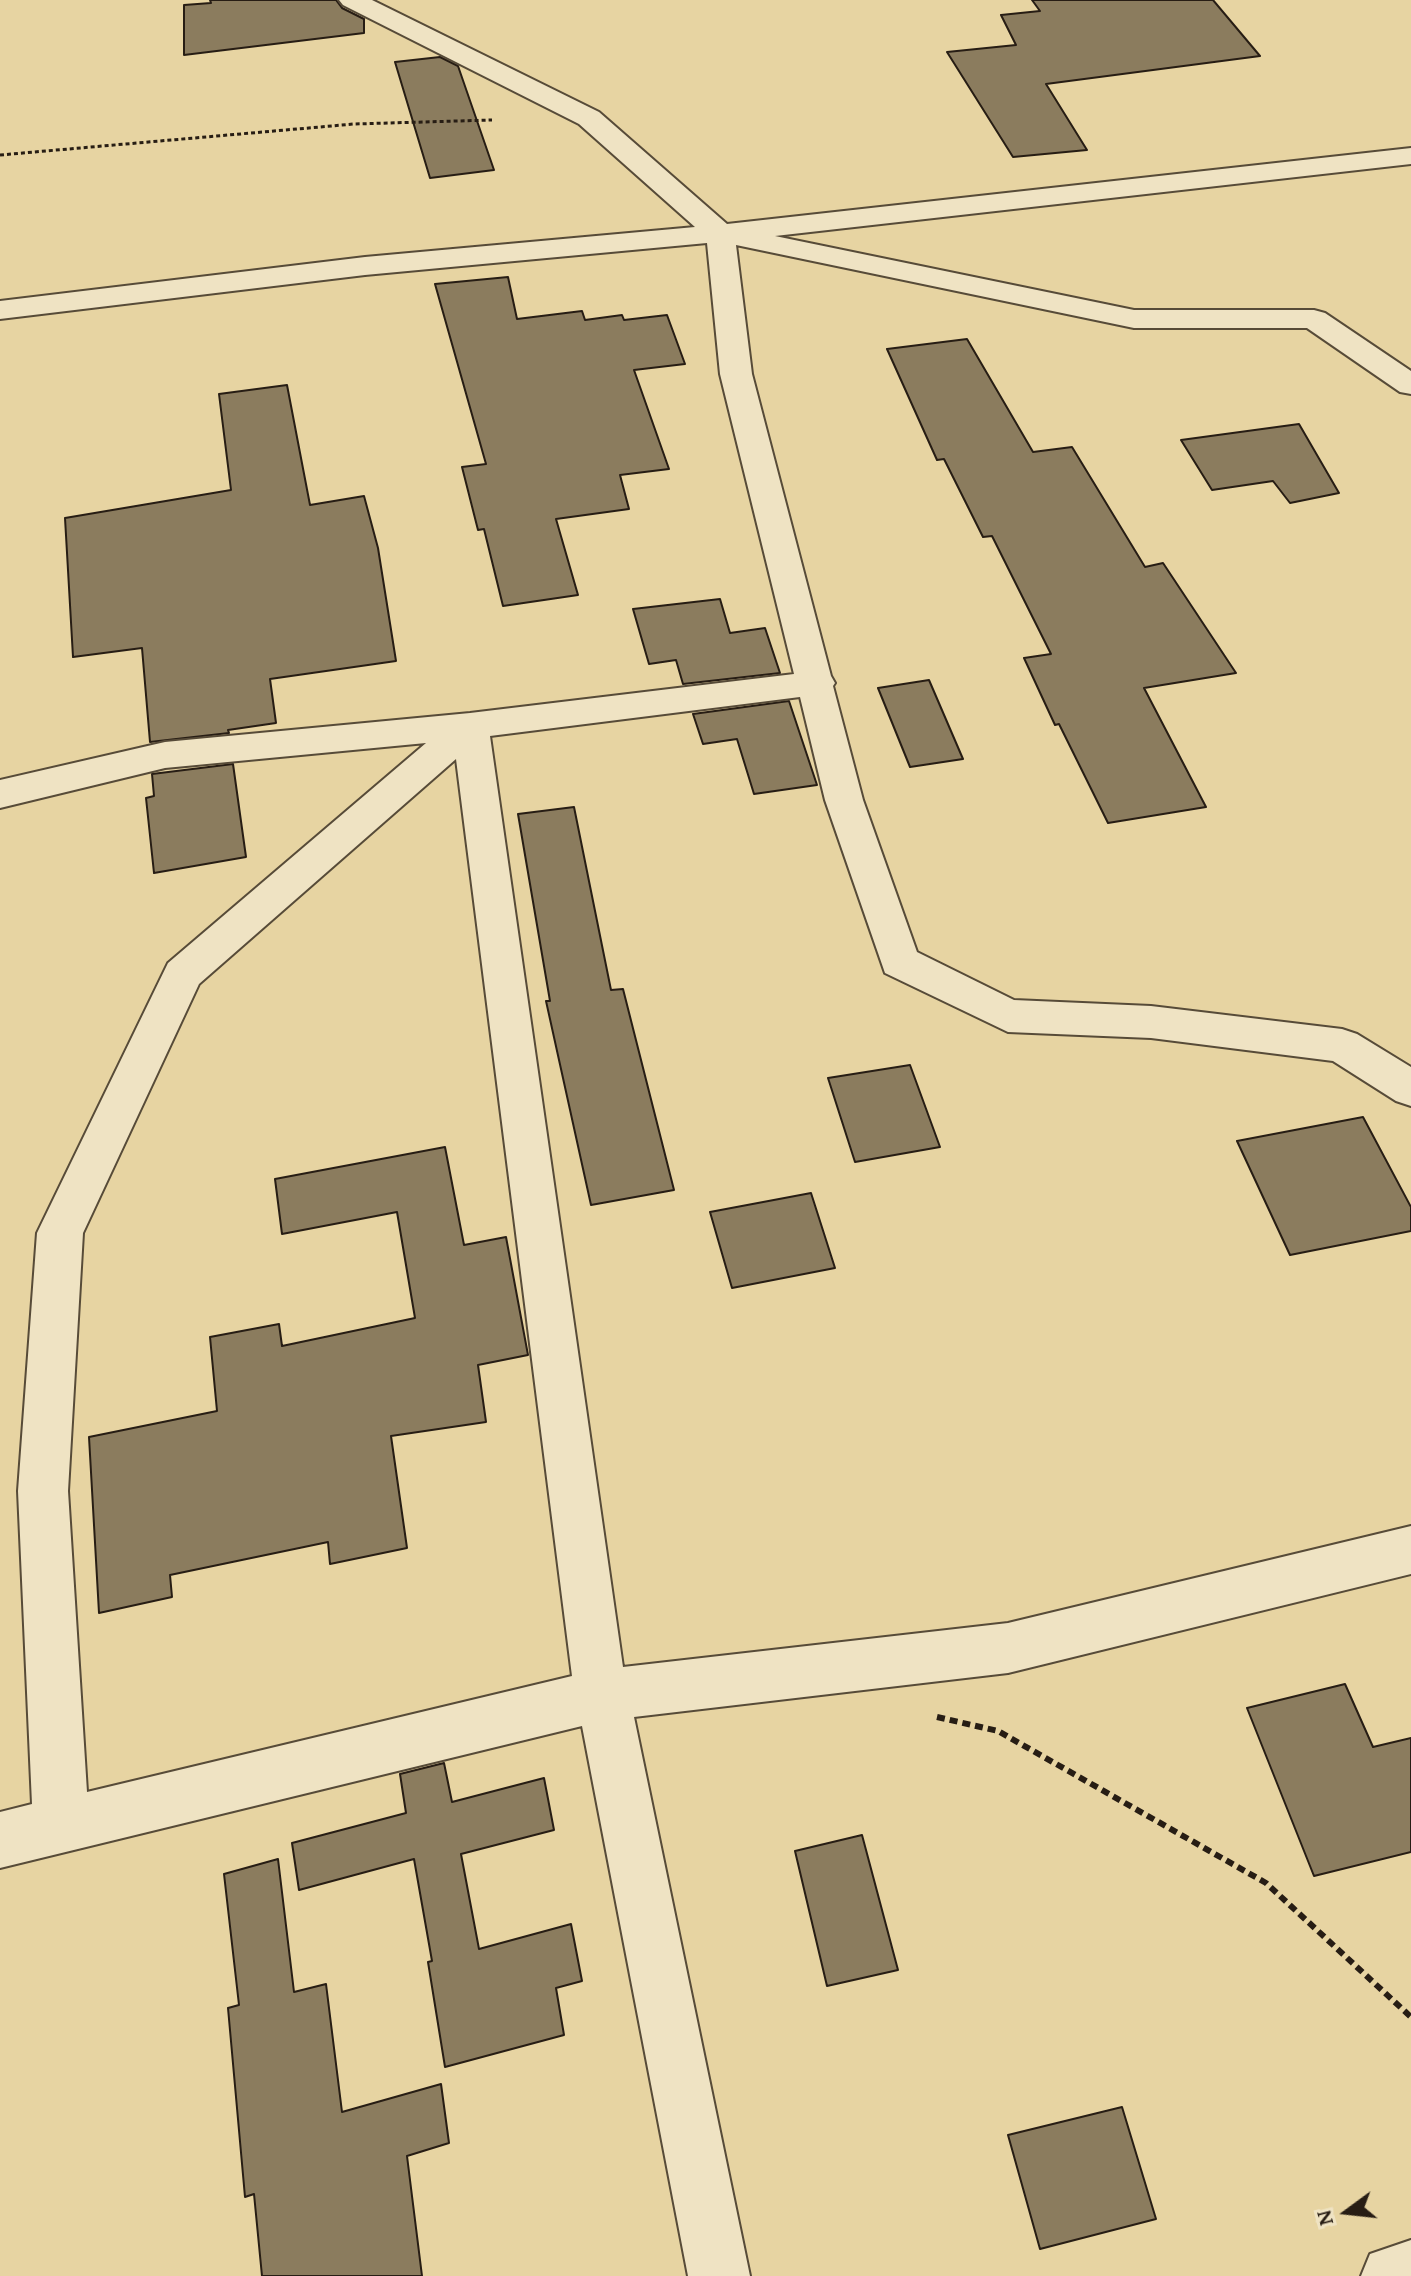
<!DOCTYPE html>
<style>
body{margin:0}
#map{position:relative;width:1411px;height:2276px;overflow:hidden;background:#e7d4a2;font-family:"Gentium Book Plus",serif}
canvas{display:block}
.north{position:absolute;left:1307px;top:2172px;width:80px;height:80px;-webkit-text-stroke:6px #efe3c3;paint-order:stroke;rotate:255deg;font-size:22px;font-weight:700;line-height:32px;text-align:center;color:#271d14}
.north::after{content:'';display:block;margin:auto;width:28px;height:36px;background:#271d14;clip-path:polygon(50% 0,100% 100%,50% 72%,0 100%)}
</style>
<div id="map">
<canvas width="1411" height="2276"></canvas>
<div class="north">N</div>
</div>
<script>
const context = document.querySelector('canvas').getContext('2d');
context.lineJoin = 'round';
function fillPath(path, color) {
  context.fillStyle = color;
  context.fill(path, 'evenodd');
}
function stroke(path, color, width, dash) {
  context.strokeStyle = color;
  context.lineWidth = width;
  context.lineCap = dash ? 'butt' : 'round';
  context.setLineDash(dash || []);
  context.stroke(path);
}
const building = new Path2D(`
 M210,0H336L342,8L364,19V33L184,55V5L211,3Z
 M1032,0H1213L1260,56L1046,84L1087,150L1013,157L947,52L1016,45L1001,15L1040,11Z
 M440,57L458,66L494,170L430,178L395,62Z
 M508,277L517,319L582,311L585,320L622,315L624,320L667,315L685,364L634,370L669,469L620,475L629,509L556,519L578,595L503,606L484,529L478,530L462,467L486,464L435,284Z
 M967,339L1033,452L1072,447L1145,567L1163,563L1236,673L1144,688L1206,807L1108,823L1059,724L1055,725L1024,658L1051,654L992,536L983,537L944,459L937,460L887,349Z
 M287,385L310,505L364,496L378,548L396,661L270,679L276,723L228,730L229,733L150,742L142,648L73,657L65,518L231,490L219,394Z
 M1299,424L1339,493L1290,503L1273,481L1212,490L1181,440Z
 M720,599L730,633L765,628L780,673L683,684L676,660L649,664L633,609Z
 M929,680L963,759L910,767L878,688Z
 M789,701L817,785L754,794L737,739L703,744L693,714Z
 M233,764L246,857L154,873L146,798L154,796L152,774Z
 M574,807L611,990L623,989L674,1190L591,1205L546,1001H550L518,814Z
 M910,1065L940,1147L855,1162L828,1078Z
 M1363,1117L1411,1207V1231L1290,1255L1237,1141Z
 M445,1147L464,1245L506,1237L528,1355L478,1365L486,1422L391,1436L407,1548L330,1564L328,1542L170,1575L172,1597L99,1613L89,1437L217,1411L210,1337L279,1324L282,1346L415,1318L397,1212L282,1234L275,1179Z
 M811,1193L835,1268L732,1288L710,1212Z
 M1345,1684L1373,1747L1411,1738V1852L1314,1876L1247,1708Z
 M444,1763L452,1802L544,1778L554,1830L461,1854L479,1949L571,1924L582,1981L556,1988L564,2035L445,2067L428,1962L432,1961L414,1859L299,1890L292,1843L406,1813L400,1774Z
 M862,1835L898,1970L827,1986L795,1851Z
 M278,1859L294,1992L326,1984L342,2112L441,2084L449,2143L407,2156L422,2276H262L254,2194L245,2197L228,2008L239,2005L224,1874Z
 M1122,2107L1156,2219L1040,2249L1008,2135Z`);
fillPath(building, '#8b7c5e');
stroke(building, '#271d14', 2);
const minor = new Path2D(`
 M339,0H372L599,112L727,224L1411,148V164L775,236L1134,310H1314L1325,313L1411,371V394L1400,392L1307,328H1134L736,245L752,374L831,676L835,683L833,686L863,800L917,952L1014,1000L1151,1006L1342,1029L1357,1034L1411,1067V1106L1396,1101L1333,1061L1151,1038L1008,1032L885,973L825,800L800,697L490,736L623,1667L1008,1623L1411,1526V1574L1008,1673L634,1717L750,2276H688L582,1726L0,1868V1812L32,1804L18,1491L37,1233L168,963L426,743L165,768L0,808V780L165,742L470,713L794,674L720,374L707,243L365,275L0,319V301L365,257L695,227L579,124L343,5ZM456,759L572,1676L87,1792L68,1491L83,1233L199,984Z
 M1411,2240V2276H1361L1370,2254Z`);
stroke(minor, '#574b38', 4);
stroke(new Path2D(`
 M0,155L354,124L492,120`), '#271d14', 3, [4, 3]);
stroke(new Path2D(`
 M937,1717L998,1731L1266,1883L1411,2017`), '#271d14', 6, [8, 5]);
fillPath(minor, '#efe3c3');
</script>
